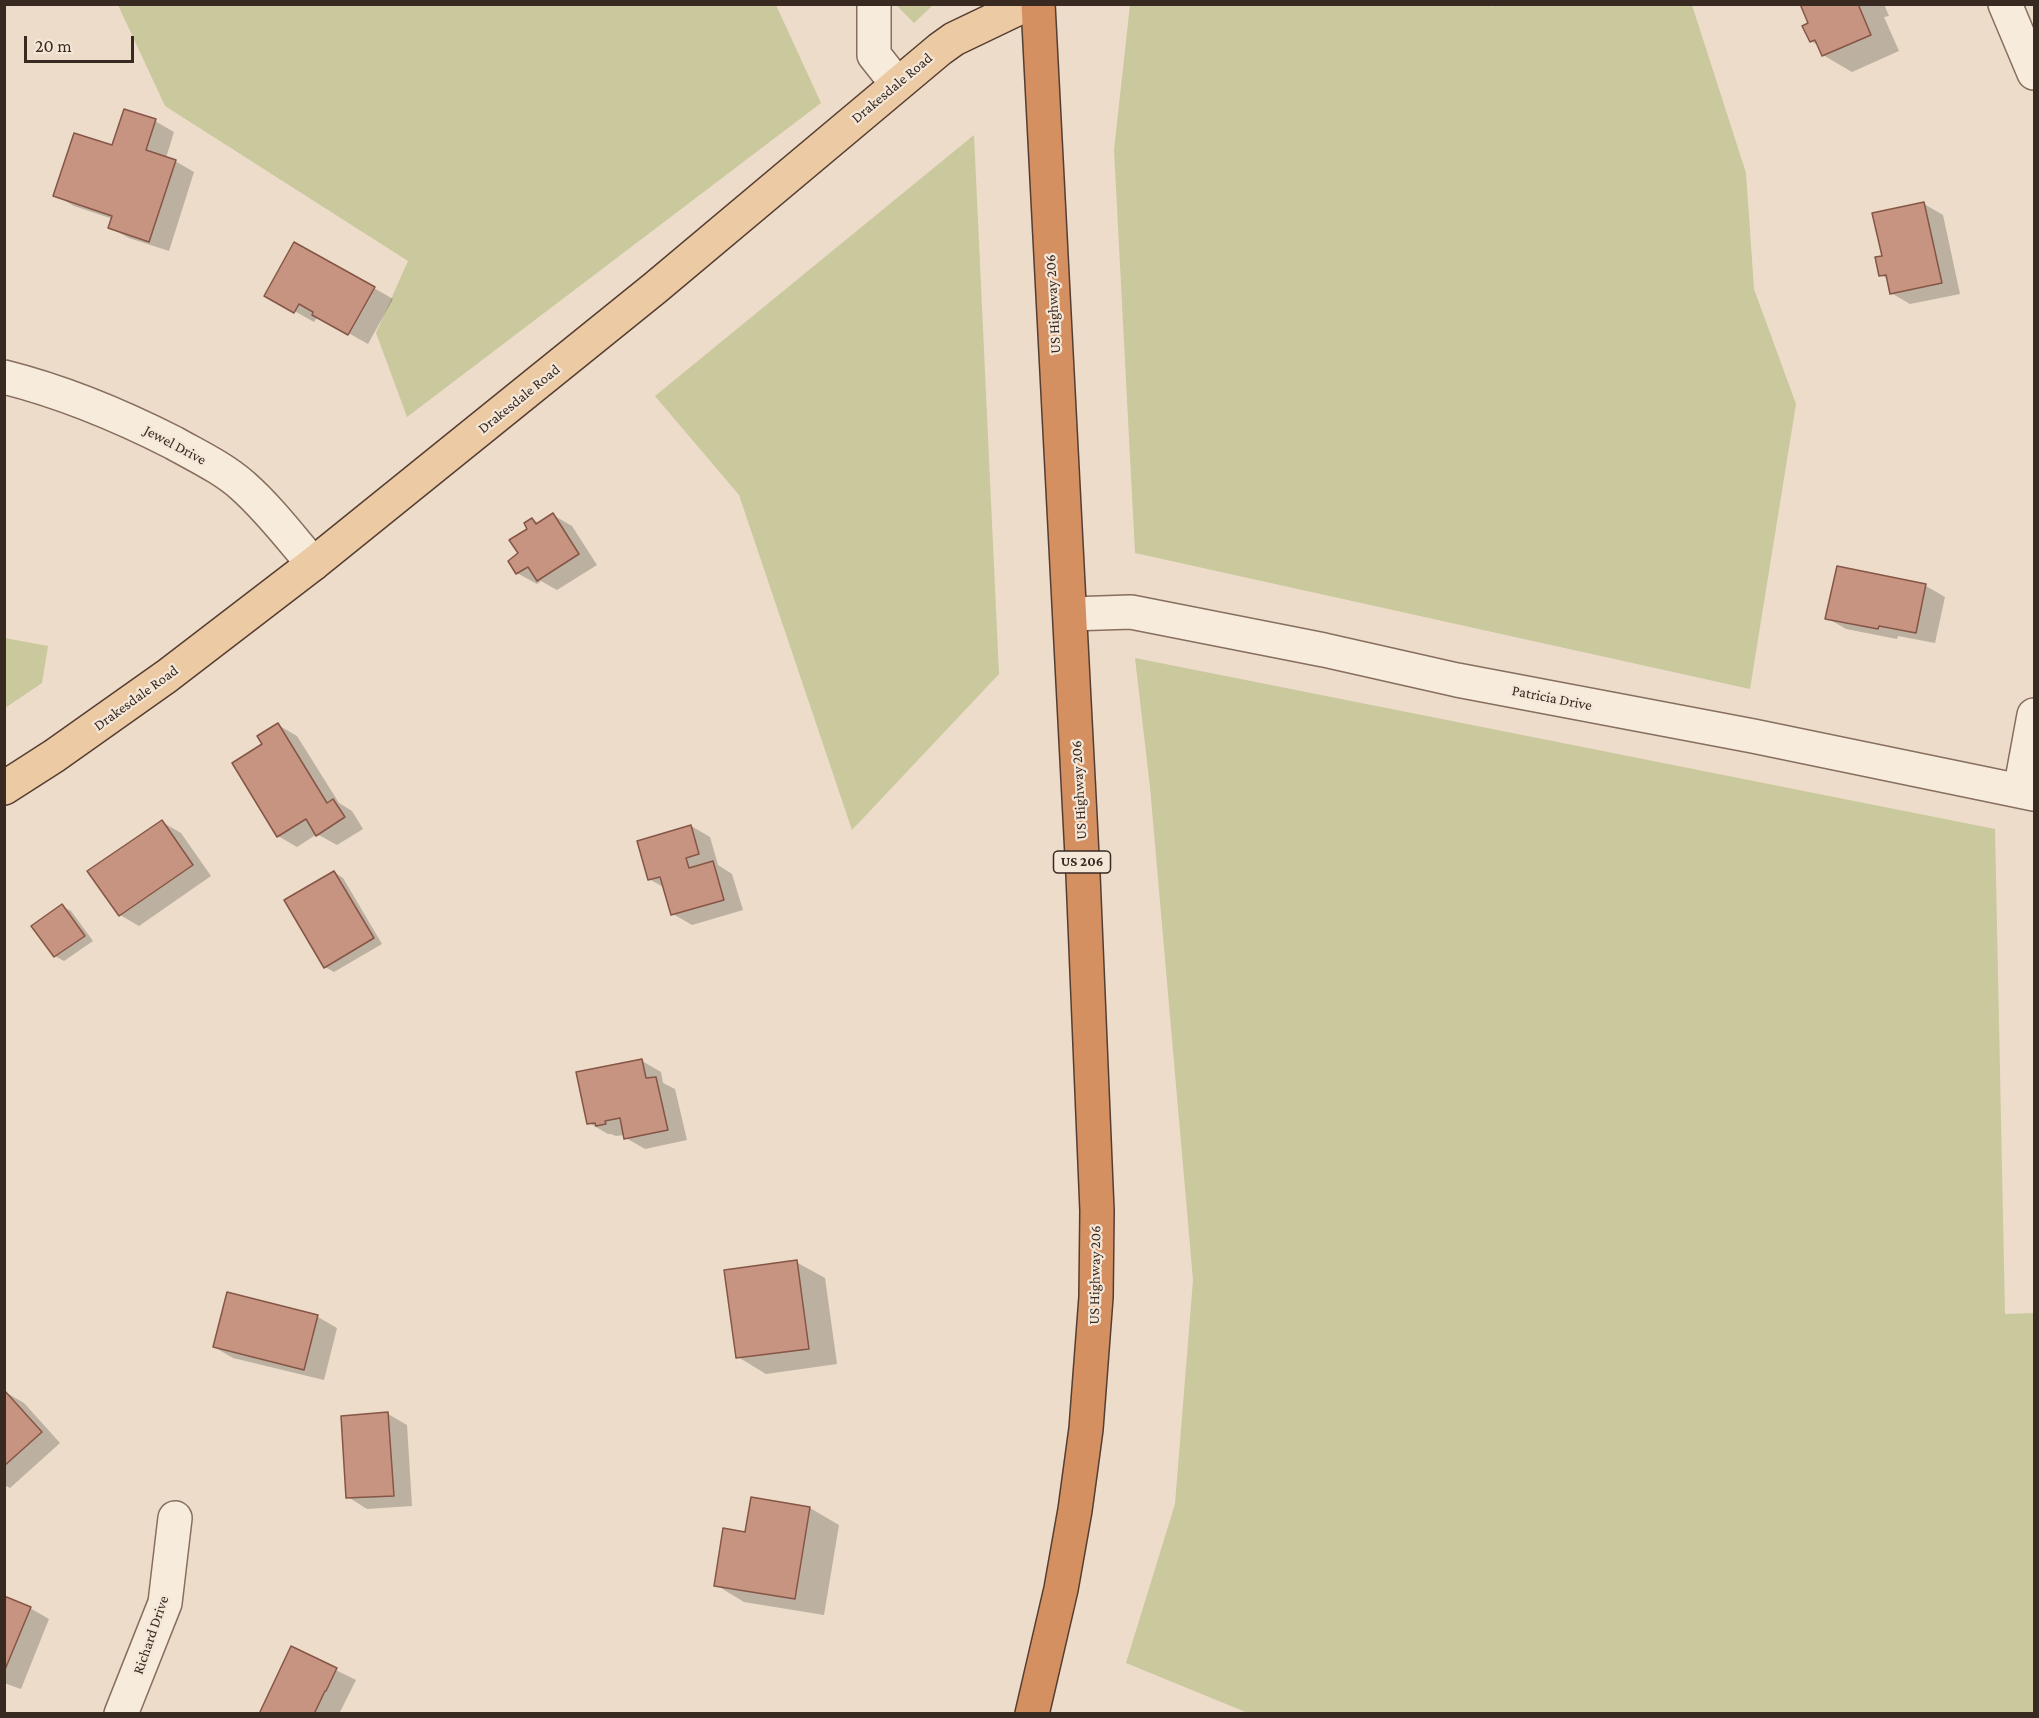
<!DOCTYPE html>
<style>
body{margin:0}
#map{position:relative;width:2039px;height:1718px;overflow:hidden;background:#ecdcc9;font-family:"Crimson Pro",serif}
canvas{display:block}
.frame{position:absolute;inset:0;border:6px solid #382921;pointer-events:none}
.scale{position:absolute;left:24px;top:36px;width:110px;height:27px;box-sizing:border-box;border:3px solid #382921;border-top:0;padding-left:8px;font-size:18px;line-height:21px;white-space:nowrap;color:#382921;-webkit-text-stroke:4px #f4e7d8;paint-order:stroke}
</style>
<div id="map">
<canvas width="2039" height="1718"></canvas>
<div class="frame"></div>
<div class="scale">20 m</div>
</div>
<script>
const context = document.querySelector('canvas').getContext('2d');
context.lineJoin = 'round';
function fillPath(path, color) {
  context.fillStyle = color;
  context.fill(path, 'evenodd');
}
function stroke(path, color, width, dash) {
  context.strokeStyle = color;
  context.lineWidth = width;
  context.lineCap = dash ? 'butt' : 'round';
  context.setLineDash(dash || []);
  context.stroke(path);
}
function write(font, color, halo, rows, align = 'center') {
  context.font = font + ' "Crimson Pro",serif';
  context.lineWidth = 4.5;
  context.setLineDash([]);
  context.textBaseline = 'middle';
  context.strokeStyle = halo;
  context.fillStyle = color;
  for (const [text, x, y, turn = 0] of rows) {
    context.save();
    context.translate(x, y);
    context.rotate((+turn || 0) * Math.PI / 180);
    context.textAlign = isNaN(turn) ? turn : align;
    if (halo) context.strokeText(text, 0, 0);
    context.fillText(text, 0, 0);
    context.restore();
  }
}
fillPath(new Path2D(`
 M118,5H776L821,103L407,417L376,333L408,261L165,106Z
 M898,5V4L933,5L914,23L899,8Z
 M1491,5L1492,7L1498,4L1692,5L1746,173L1754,289L1796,404L1750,689L1135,553L1114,150L1130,5Z
 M974,135L999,674L852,830L739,495L655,396Z
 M5,638L48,646L42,683L5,708Z
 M1135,658L1995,829L2005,1314L2034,1313V1713H1248L1126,1663L1175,1504L1193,1280L1150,787Z`), '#cac89d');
fillPath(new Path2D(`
 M1801,4H1884L1889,16L1884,17L1899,51L1852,72L1823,55L1819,46L1811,41L1810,24Z
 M155,121L174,132L166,158L175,161L194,172L169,251L129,238L110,228L113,219L74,206L55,195L113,147Z
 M1924,204L1943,215L1960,294L1910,304L1891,293L1888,279L1881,275L1883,257Z
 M374,288L393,299L368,344L318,316L314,322L266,295Z
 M553,515L572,526L597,565L557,590L541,581L537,584L517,573L510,561L520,554L532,519L539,523Z
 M1926,586L1945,597L1935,643L1898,636L1897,639L1846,629L1827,618Z
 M278,725L297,736L339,803L352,811L363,829L337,845L317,834L297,847L278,836L264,744Z
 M162,822L181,833L211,876L139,926L120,915Z
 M691,826L710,837L718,865L732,874L743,910L692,925L673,914L665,888L649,879Z
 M334,872L343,878L382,944L334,972L325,967Z
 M62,906L71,911L93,941L64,961L55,956Z
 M642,1061L661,1072L663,1083L675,1089L687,1140L645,1149L626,1138L625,1135L616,1136L611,1134H608L589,1123Z
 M796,1262L825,1278L837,1364L766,1374L738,1357Z
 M228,1294L318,1317L337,1328L324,1380L233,1358L214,1347Z
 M5,1392L24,1403L60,1443L10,1488L4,1485Z
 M388,1414L407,1425L412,1506L367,1509L348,1497Z
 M752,1499L810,1508L839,1525L824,1615L744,1602L716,1585L746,1533Z
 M4,1597L30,1608L49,1619L21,1689L4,1683Z
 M291,1648L356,1680L339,1714H260Z`), '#0003');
const building = new Path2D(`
 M1800,4H1858L1871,35L1822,56L1815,40L1810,42L1802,26L1808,23Z
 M124,109L156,119L146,150L176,160L149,242L108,228L112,216L53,196L74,133L112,145Z
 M1924,202L1942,283L1890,294L1886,275L1879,276L1875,257L1882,256L1872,213Z
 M294,242L375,287L348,335L312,315L313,312L299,304L294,313L264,296Z
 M553,513L579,554L537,581L528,567L516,574L508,561L518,553L509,540L527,529L524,523L532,518L536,524Z
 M1837,566L1926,584L1916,633L1879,626L1878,629L1825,619Z
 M278,723L327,803L333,799L345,817L316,836L306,819L277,837L232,763L262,744L257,736Z
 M162,820L193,865L119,916L87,871Z
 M691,825L699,854L686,858L689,868L713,861L724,900L671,915L660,877L648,880L637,841Z
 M334,871L374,938L324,968L284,900Z
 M62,904L85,936L54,957L31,926Z
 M642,1059L646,1078L656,1077L668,1130L624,1139L620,1118L605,1121L606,1124L596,1126L595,1123L587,1124L576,1072Z
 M797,1260L809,1349L736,1358L724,1270Z
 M227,1292L318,1315L304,1370L213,1347Z
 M4,1390L42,1432L4,1466Z
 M388,1412L394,1496L346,1498L341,1416Z
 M751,1497L810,1507L795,1599L714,1586L723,1528L745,1532Z
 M4,1596L31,1607L4,1672Z
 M291,1646L337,1668L326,1691H325L314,1714H259Z`);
fillPath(building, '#c79481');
stroke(building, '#855546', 1.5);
const minor = new Path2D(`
 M874,4V55L897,84
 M2005,4L2034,73
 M4,377C64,392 119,415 174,443C197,456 223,468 243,486C269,509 291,538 313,564
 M1070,614L1131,612L1324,650L1457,680L1753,736L2034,794
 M2020,791L2034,715
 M121,1714L165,1603L175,1518`);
const major = new Path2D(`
 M4,788L54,756L167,676L313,564L655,288L940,49L954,39L1027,4`);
const highway = new Path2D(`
 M1032,1714L1061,1589L1075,1510L1086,1429L1096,1297L1097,1211L1083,875L1038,4`);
stroke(minor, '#876e5e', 36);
stroke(major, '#553d32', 36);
stroke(highway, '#553d32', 36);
stroke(minor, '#f7ebdc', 33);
stroke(major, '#eccaa4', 33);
stroke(highway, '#d49060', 33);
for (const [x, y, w] of [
 [1082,862,57]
]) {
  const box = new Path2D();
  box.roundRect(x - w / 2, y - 11, w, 22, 4.5);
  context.fillStyle = '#f4e7d8';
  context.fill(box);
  stroke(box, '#382921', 1.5);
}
write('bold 14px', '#382921', null, [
 ["US 206",1082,862]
]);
write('15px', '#382921', '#f4e7d8', [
 ["Drakesdale Road",892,88,-40],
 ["US Highway 206",1053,304,-93],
 ["Drakesdale Road",519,399,-39],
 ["Jewel Drive",175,445,28],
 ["Drakesdale Road",136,698,-36],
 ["Patricia Drive",1552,698,11],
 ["US Highway 206",1079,790,-93],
 ["US Highway 206",1095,1275,-89],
 ["Richard Drive",151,1635,-71]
]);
</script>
